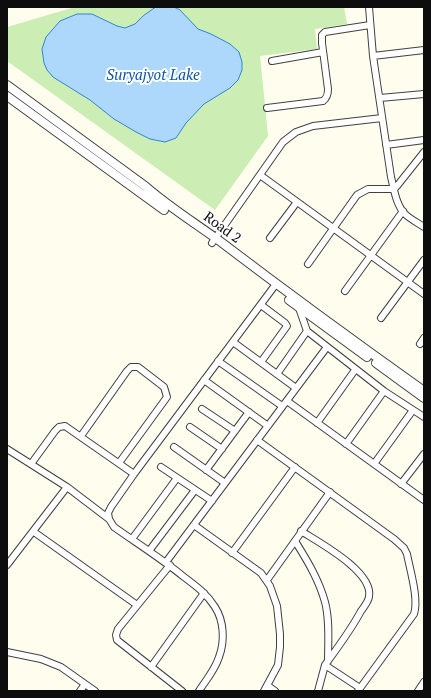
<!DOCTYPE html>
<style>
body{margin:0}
#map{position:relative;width:431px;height:698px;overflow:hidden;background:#fffded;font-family:"PT Serif",serif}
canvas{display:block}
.frame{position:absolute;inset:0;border:8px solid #0d0d0d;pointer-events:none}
</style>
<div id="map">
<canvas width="431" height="698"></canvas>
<div class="frame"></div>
</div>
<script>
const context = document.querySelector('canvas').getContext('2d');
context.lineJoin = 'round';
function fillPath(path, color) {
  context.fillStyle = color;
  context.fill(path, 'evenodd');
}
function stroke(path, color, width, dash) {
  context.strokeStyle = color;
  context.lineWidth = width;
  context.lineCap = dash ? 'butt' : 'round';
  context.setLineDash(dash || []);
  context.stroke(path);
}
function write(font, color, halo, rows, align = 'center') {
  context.font = font + ' "PT Serif",serif';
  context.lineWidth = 4;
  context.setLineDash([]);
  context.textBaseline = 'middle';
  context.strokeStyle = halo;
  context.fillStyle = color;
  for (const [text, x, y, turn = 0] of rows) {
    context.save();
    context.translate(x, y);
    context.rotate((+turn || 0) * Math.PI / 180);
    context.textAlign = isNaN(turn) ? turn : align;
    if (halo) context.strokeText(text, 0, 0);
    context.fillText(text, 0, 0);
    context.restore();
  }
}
fillPath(new Path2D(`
 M75,7H344L347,24L315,29L317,49L260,56L268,136L215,210L7,61V27Z`), '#ccedb3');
const water = new Path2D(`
 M156,7H174L180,10L198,29L211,34L230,44L239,52L242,62V70L238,80L230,88L204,104L186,123L176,138L165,142L150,139L136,132L114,119L90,100L53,77L47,70L44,63L42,49L46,37L60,21L77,14H92L117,26L125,28L135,24L143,16Z`);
fillPath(water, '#add7fb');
stroke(water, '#2e86d8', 1);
const minor = new Path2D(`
 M369,7L373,56L391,177C394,189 396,205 405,214C410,219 418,223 424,227
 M373,56L424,50
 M272,61L323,52
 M380,98L424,94
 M267,108L323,101C327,98 328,95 328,89L322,43V35L325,32L370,25
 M386,145L424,140
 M260,175L424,294
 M270,238L297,202
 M212,243L283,142L296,132L313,126L382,118
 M308,264L357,195L368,189H394L397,186L424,152
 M345,291L403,211
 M299,308L307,331L384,391L424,417
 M381,318L424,260
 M233,342L296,388
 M420,344L424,338
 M218,361L282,406
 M261,362L287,326L285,323L261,305
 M277,374L307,331
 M204,380L268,426
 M287,401L424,500
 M202,409L235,431
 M317,423L355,370
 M190,427L222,449
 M81,436L127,371L131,367H138L164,387L167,397L119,463
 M257,440L394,539L404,548L407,554C410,570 419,599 414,614L358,691
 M346,444L384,391
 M174,447L225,483
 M7,449L67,487L109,519
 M31,464L55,431L59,427L65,426L134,474
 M374,464L413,410
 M161,467L212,501
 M206,470L249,412
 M401,484L424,454
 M194,525L261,573L270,586L277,606L280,634V647L278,665L264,691
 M301,531C320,543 374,572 369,597C368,602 364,607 361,611C351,630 338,647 325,665L360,688
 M34,532L137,605
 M132,539L177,478
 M295,541C307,560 319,580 325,602C330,621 328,642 328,661
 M149,551L195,490
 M232,553L295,467
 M166,562L327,347
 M7,565L67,487
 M170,565L118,629L116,635L117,640L182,691
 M267,580L330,492
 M7,652L41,659L61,667L95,691
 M151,667L204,593
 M268,686L275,691
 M80,691L85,684
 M199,691C206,680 215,670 219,657C225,641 224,621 215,607C207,594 196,586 184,577C162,559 138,544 114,527L109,519L108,513L111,507L134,474L276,284
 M318,691L325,665
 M418,691L424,682`);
const tertiary = new Path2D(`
 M7,85L145,186C169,207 195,223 221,242C288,293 355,342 424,391
 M7,96L164,210
 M289,300L367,357
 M376,363L424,398`);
stroke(minor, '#404040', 8);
stroke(tertiary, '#404040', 10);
stroke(minor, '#fff', 6);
stroke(tertiary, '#fff', 8);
write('14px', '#0d0d0d', '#fff', [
 ["Road 2",222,228,36]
]);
write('italic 15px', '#0c57a9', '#fff', [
 ["Suryajyot Lake",153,76]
]);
</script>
